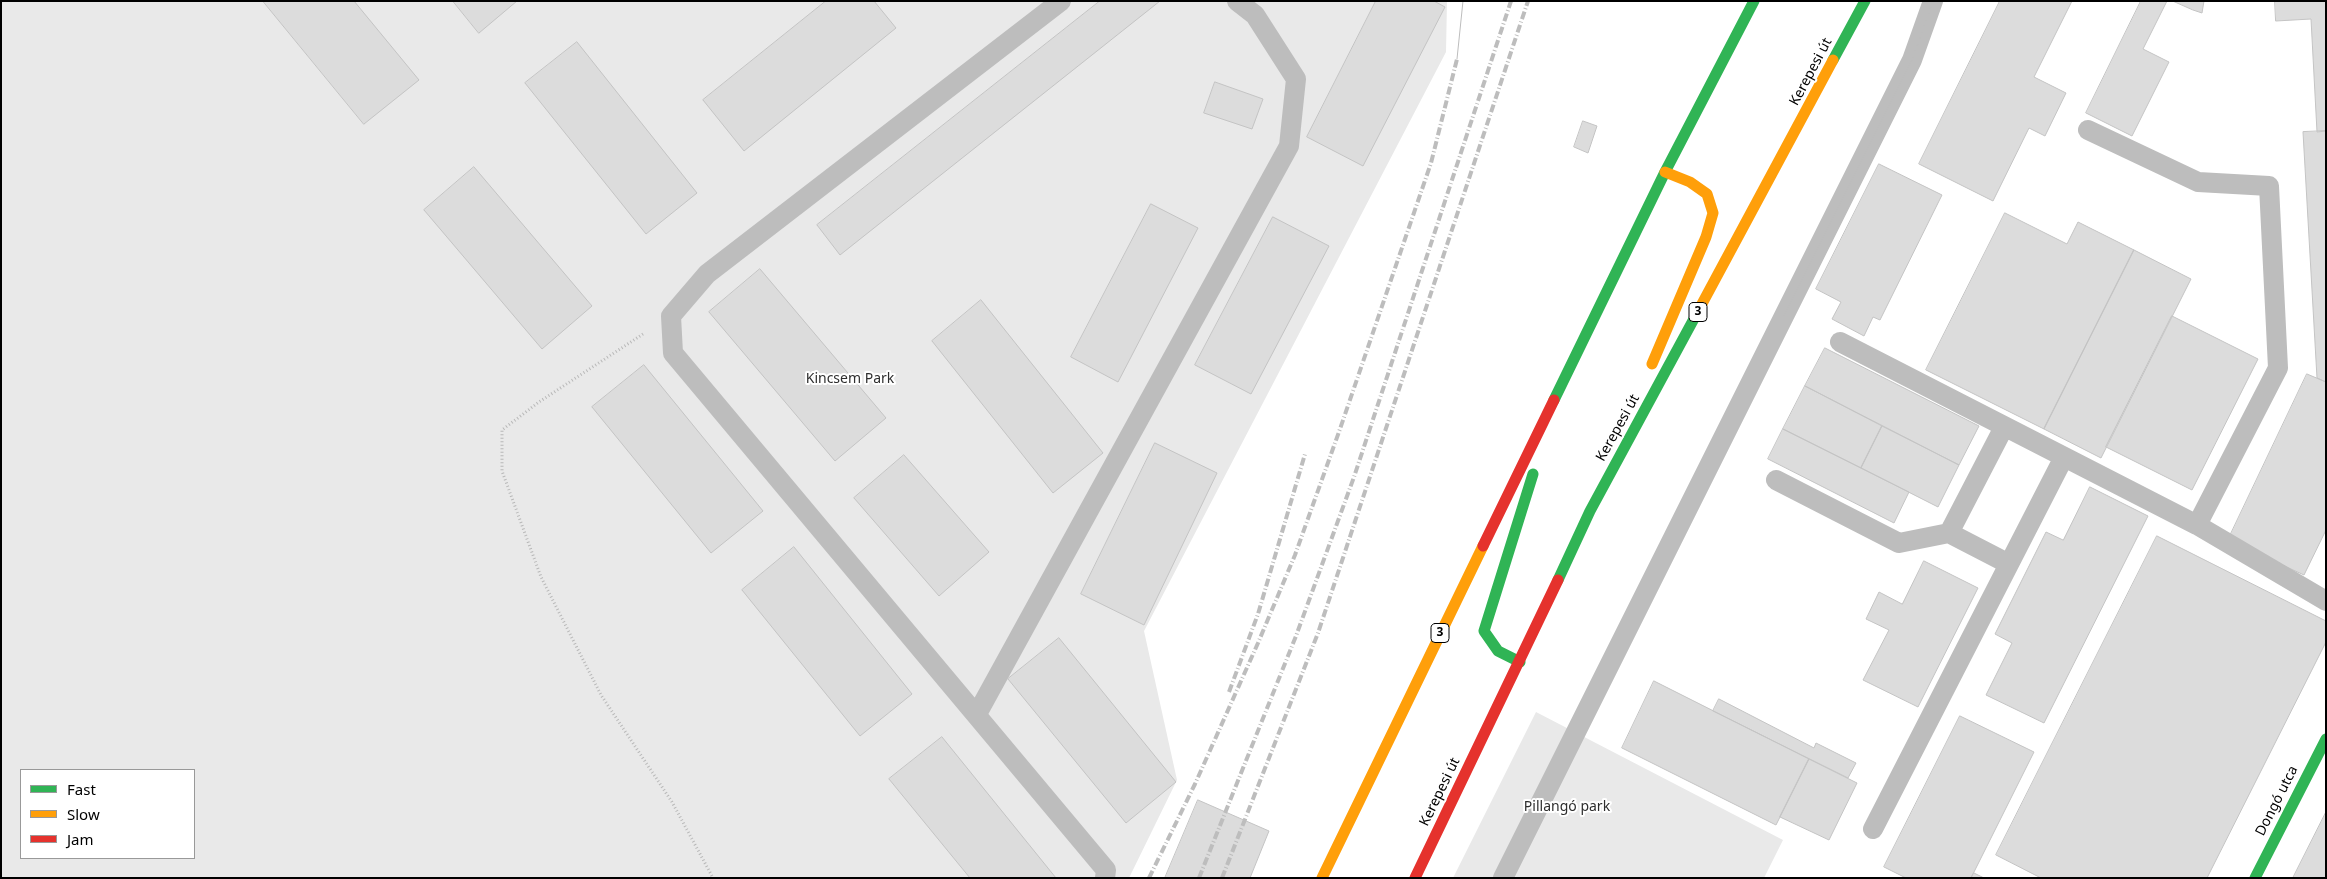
<!DOCTYPE html>
<meta charset="utf-8">
<style>
body{margin:0}
#map{position:relative;width:2327px;height:879px;overflow:hidden;background:#fff;font-family:"Noto Sans",sans-serif}
canvas{display:block}
.frame{position:absolute;inset:0;border:2px solid #000;pointer-events:none}
.legend{position:absolute;left:20px;top:769px;width:175px;height:90px;box-sizing:border-box;background:#fff;border:1px solid #999;margin:0;padding:6px 9px;list-style:none;font-size:15px;color:#000}
.legend li{display:flex;align-items:center;gap:10px;height:25px}
.legend b{width:25px;border:1px solid #999}
</style>
<div id="map">
<canvas width="2327" height="879"></canvas>
<div class="frame"></div>
<ul class="legend">
<li><b style="height:6px;background:#30b455"></b>Fast</li>
<li><b style="height:6px;background:#ff9f0a"></b>Slow</li>
<li><b style="height:6px;background:#e5322d"></b>Jam</li>
</ul>
</div>
<script>
const context = document.querySelector('canvas').getContext('2d');
context.lineJoin = 'round';
function fillPath(path, color) {
  context.fillStyle = color;
  context.fill(path, 'evenodd');
}
function stroke(path, color, width, dash) {
  context.strokeStyle = color;
  context.lineWidth = width;
  context.lineCap = dash ? 'butt' : 'round';
  context.setLineDash(dash || []);
  context.stroke(path);
}
function write(font, color, halo, rows, align = 'center') {
  context.font = font + ' "Noto Sans",sans-serif';
  context.lineWidth = 4;
  context.setLineDash([]);
  context.textBaseline = 'middle';
  context.strokeStyle = halo;
  context.fillStyle = color;
  for (const [text, x, y, turn = 0] of rows) {
    context.save();
    context.translate(x, y);
    context.rotate((+turn || 0) * Math.PI / 180);
    context.textAlign = isNaN(turn) ? turn : align;
    if (halo) context.strokeText(text, 0, 0);
    context.fillText(text, 0, 0);
    context.restore();
  }
}
fillPath(new Path2D(`
 M1,1H1447L1446,52L1144,631L1177,780L1129,878H1ZM21,770H194V858H21Z
 M1536,712L1783,840L1764,878H1453Z`), '#e9e9e9');
const building = new Path2D(`
 M263,1H354L419,80L364,124Z
 M453,1H517L479,33Z
 M826,1H874L896,28L744,151L703,100Z
 M1100,1H1160L840,255L817,225Z
 M1376,1H1434L1445,7L1363,166L1307,137Z
 M2000,1H2072L2034,77L2066,93L2045,136L2029,128L1993,201L1919,164Z
 M2141,1H2167L2143,49L2169,62L2132,136L2086,113Z
 M2173,1H2204L2202,13L2193,10Z
 M2275,1H2326V131L2317,132L2311,19L2276,21Z
 M577,42L697,193L646,234L525,83Z
 M1215,82L1263,99L1252,129L1204,113Z
 M1583,121L1597,126L1588,153L1574,147Z
 M2326,131V382L2317,378L2303,132Z
 M1879,164L1942,195L1880,320L1873,317L1864,336L1832,319L1841,302L1816,289Z
 M474,167L592,306L542,349L424,210Z
 M1151,204L1198,228L1118,382L1071,357Z
 M2005,213L2067,244L2078,222L2134,250L2044,429L1926,370Z
 M1273,217L1329,246L1251,394L1195,365Z
 M2134,250L2191,279L2101,458L2044,429Z
 M760,269L886,418L835,461L709,312Z
 M981,300L1103,453L1053,493L932,341Z
 M2172,316L2258,359L2192,490L2106,447Z
 M1825,348L1979,426L1959,465L1805,386Z
 M644,365L763,511L711,553L592,407Z
 M2307,374L2326,382V530L2304,575L2228,540Z
 M1805,386L1882,426L1861,468L1783,429Z
 M1882,426L1959,465L1938,507L1861,468Z
 M1783,429L1909,492L1894,523L1768,459Z
 M1155,443L1217,473L1144,625L1081,594Z
 M904,455L989,552L939,596L854,498Z
 M2090,487L2148,516L2044,723L1986,695L2012,643L1995,634L2046,532L2063,540Z
 M2157,536L2326,621V642L2207,878H2041L1996,855Z
 M794,547L912,694L860,736L742,590Z
 M1924,561L1978,588L1918,707L1863,680L1889,630L1866,619L1879,592L1902,604Z
 M1059,638L1176,782L1126,823L1008,679Z
 M1654,681L1809,759L1776,825L1622,748Z
 M1719,699L1814,748L1816,743L1856,763L1848,778L1713,711Z
 M1960,716L2034,752L1971,878H1906L1884,867Z
 M942,737L1056,878H970L889,779Z
 M1809,759L1857,783L1829,840L1780,817Z
 M1198,800L1269,831L1250,878H1165Z
 M2326,812V878H2293Z
 M1974,873L1984,878H1971Z`);
fillPath(building, '#dcdcdc');
stroke(building, '#c4c4c4', 1);
stroke(new Path2D(`
 M643,334L539,402L502,430V471L541,577L601,695L672,802L713,878`), '#b8b8b8', 3, [1, 2.5]);
stroke(new Path2D(`
 M1061,1L707,274L671,316L673,353L1106,870L1105,878
 M2088,130L2198,182L2269,186L2278,368L2197,525
 M1840,342L2197,525L2326,601
 M1776,480L1899,543L1949,533L2009,564
 M1949,533L2004,427
 M977,714L1289,146L1296,79L1255,15L1237,1
 M1873,829L2064,457
 M1503,878L1912,60L1933,1`), '#bdbdbd', 20);
stroke(new Path2D(`
 M1833,60L1865,1
 M1554,400L1665,172L1754,1
 M1558,580L1590,511L1696,315
 M1520,662L1498,651L1484,631L1533,474
 M2255,878L2326,739`), '#30b455', 11);
stroke(new Path2D(`
 M1696,315L1833,60
 M1652,364L1706,237L1713,213L1707,194L1690,182L1665,172
 M1322,878L1483,546`), '#ff9f0a', 11);
stroke(new Path2D(`
 M1483,546L1554,400
 M1415,878L1558,580`), '#e5322d', 11);
stroke(new Path2D(`
 M1457,59L1463,1
 M1503,878L1912,60L1933,1`), '#bdbdbd', 1);
stroke(new Path2D(`
 M1229,692L1258,614L1305,454
 M1149,878L1195,784L1258,643L1295,555L1340,429L1431,163L1457,59
 M1199,878L1296,636L1354,477L1511,1
 M1222,878L1318,633L1528,1`), '#bdbdbd', 4, [8, 2.5, 1, 2.5]);
for (const [x, y, w] of [
 [1698,312,18],
 [1440,633,18]
]) {
  const box = new Path2D();
  box.roundRect(x - w / 2, y - 9.5, w, 19, 4);
  context.fillStyle = '#fff';
  context.fill(box);
  stroke(box, '#000', 1);
}
write('bold 12px', '#000', null, [
 ["3",1698,312],
 ["3",1440,633]
]);
write('14px', '#000', '#fff', [
 ["Kerepesi út",1811,72,-62],
 ["Kerepesi út",1618,428,-61],
 ["Kerepesi út",1440,792,-64],
 ["Dongó utca",2277,801,-63]
]);
write('14px', '#2e2e2e', '#fff', [
 ["Kincsem Park",850,379],
 ["Pillangó park",1567,807]
]);
</script>
